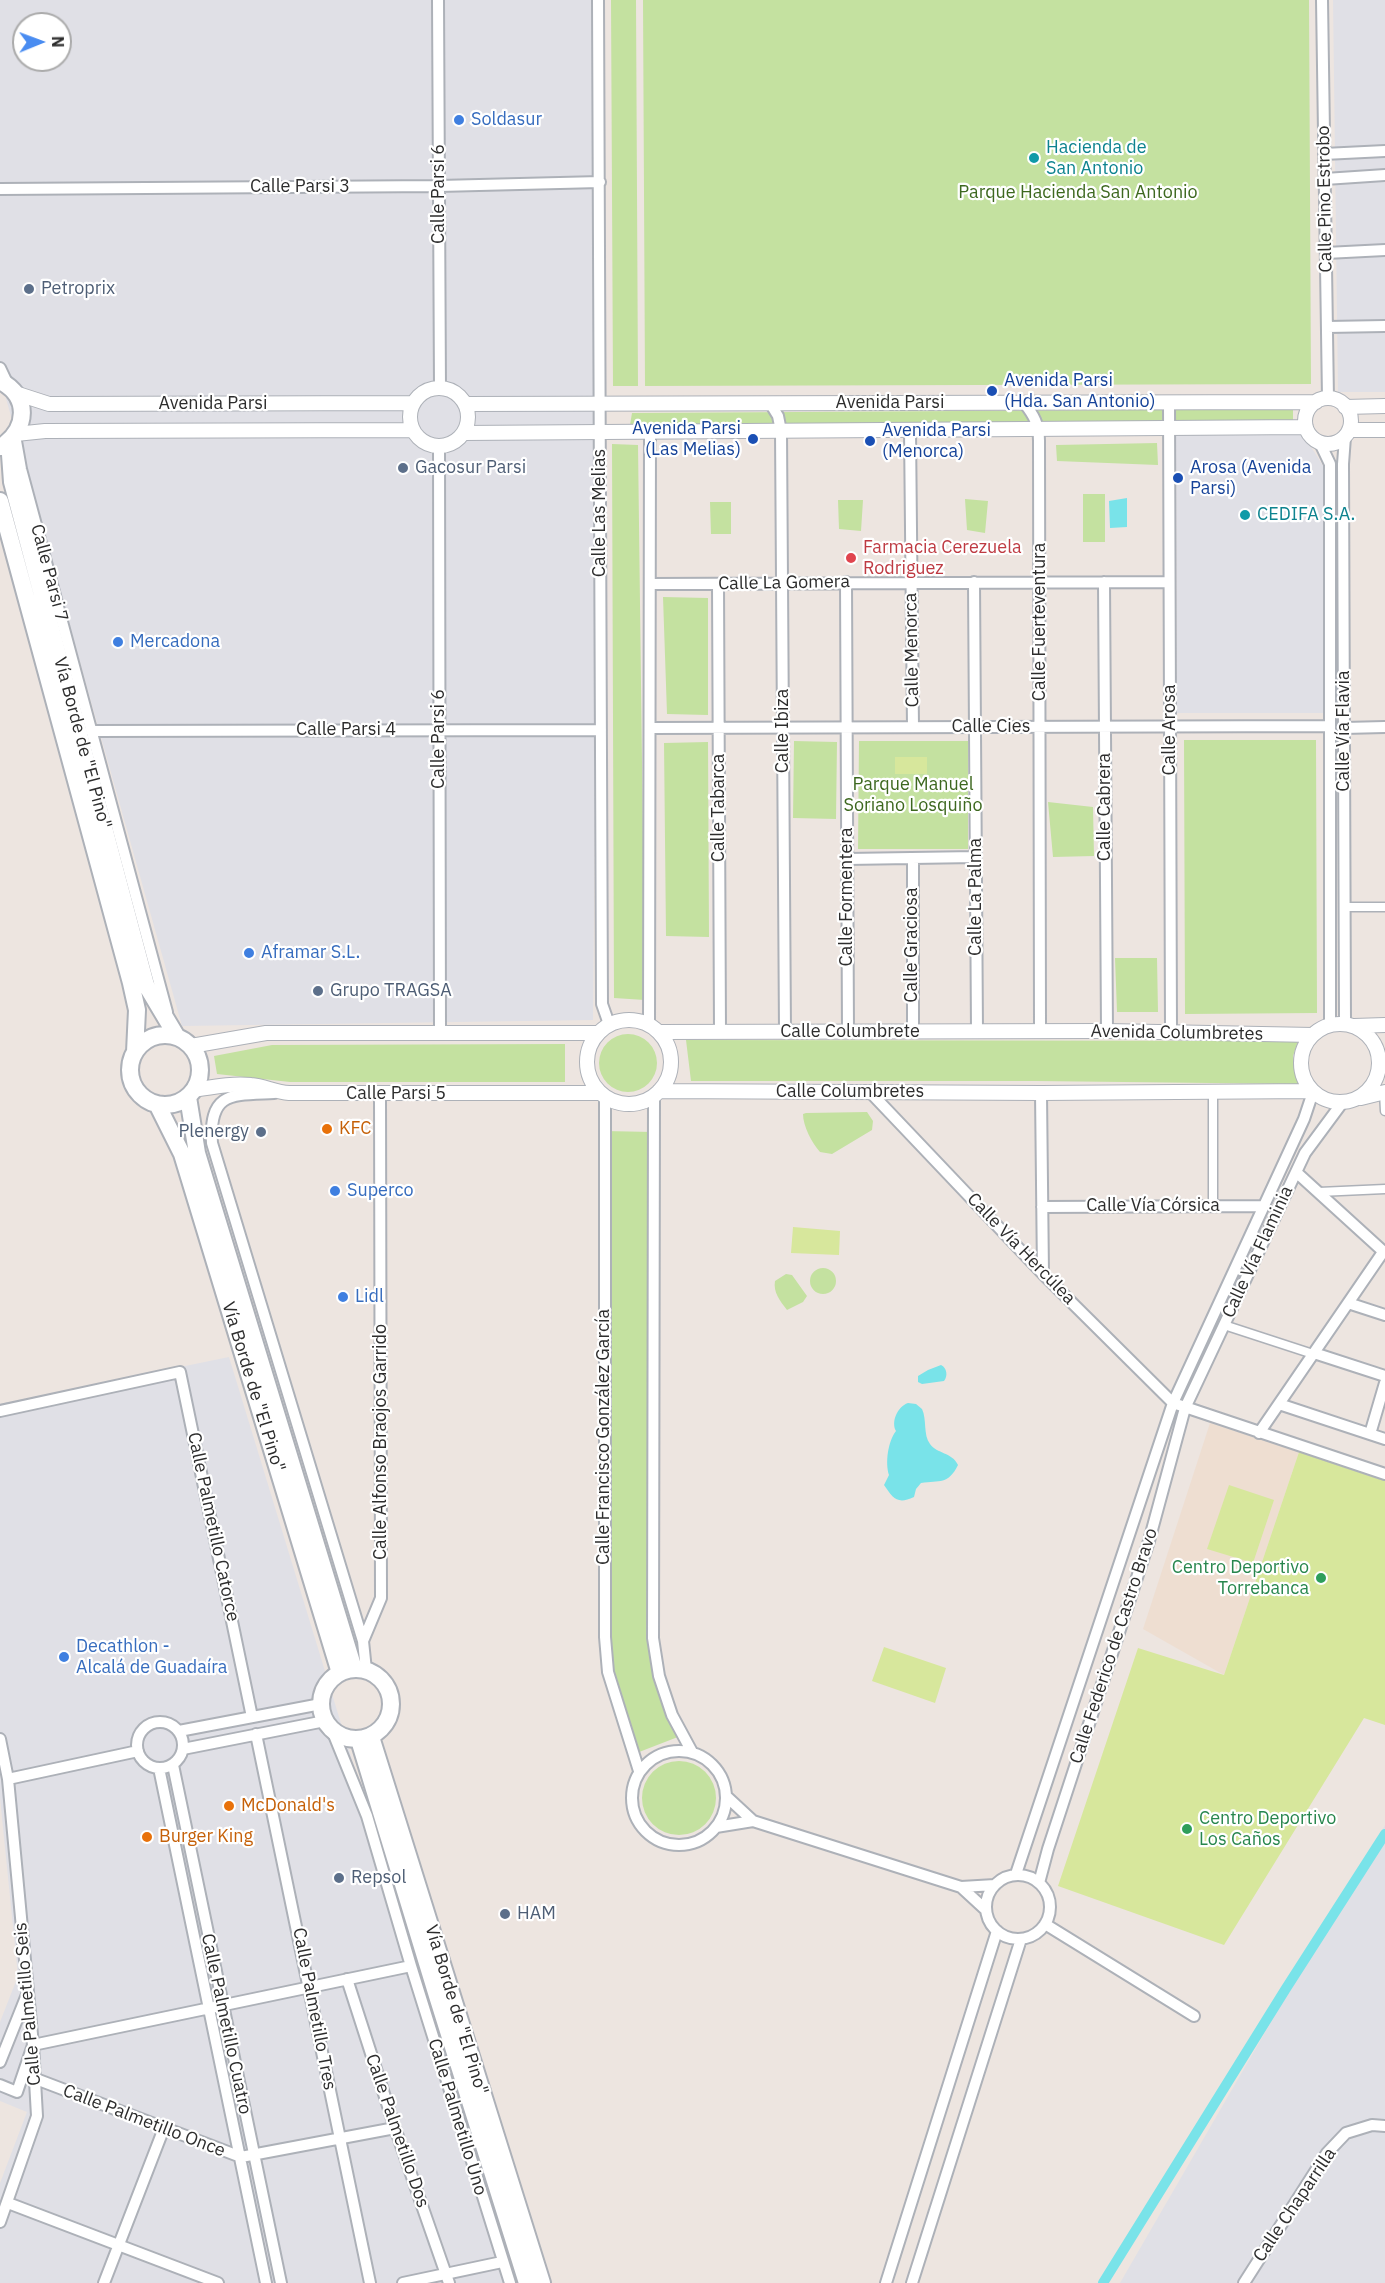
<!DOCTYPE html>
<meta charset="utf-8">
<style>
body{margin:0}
#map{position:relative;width:1385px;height:2283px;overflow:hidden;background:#ede5e0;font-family:"IBM Plex Sans",sans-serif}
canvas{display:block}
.north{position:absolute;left:12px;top:12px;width:60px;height:60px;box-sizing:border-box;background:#fff;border:2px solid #ababab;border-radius:50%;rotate:89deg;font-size:16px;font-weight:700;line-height:24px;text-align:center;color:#2d2d2d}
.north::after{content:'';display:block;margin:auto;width:21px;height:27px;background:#498cf1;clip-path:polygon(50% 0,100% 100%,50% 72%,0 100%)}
</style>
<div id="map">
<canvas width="1385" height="2283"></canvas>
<div class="north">N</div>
</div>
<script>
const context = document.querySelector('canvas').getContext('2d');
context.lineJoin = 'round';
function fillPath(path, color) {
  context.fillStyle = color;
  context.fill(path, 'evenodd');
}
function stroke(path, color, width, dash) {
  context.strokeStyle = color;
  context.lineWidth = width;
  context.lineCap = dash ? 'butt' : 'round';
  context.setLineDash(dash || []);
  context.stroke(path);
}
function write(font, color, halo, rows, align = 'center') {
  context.font = font + ' "IBM Plex Sans",sans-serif';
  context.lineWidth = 4.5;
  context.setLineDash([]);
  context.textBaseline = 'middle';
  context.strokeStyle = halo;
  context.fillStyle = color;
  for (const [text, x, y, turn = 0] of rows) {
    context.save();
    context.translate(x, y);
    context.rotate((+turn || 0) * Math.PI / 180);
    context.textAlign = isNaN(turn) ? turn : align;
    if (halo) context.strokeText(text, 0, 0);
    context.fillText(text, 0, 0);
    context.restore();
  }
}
fillPath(new Path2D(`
 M0,0H602L593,1020L182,1026L0,377ZM24,24H60V60H24Z
 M1333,0H1385V392H1338Z
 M1303,434L1325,469L1326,713H1177L1176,435Z
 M229,1357L512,2283H0V2183L27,2112L0,2101V2022L18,1976L0,1798V1404Z
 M1385,1825V2283H1120Z`), '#e0e0e6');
fillPath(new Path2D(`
 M1210,1423L1299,1452L1224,1675L1143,1629Z`), '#eeded1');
fillPath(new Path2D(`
 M611,0H636L638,386H613Z
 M643,0H1309L1311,384L645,386Z
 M1293,409V420L630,425L632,413Z
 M1157,443L1158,465L1057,461L1056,445Z
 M612,444L638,445L645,1000L614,998Z
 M1083,494H1105V542H1083Z
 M965,499L988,501L985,533L967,530Z
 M838,500H863L861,531L839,529Z
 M710,502H731V534H711Z
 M663,597L708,598V715L667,714Z
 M1184,740H1316L1317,1013L1185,1014Z
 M794,741L837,742L836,819L793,818Z
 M859,741H968V849H858Z
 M708,742L709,937L666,936L664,743Z
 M1048,802L1093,807L1094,856L1053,857Z
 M1115,958H1157L1158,1012H1117Z
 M599 1063a29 29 0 1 1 58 0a29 29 0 1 1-58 0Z
 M686,1040L1298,1041L1293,1056L1298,1084L1036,1081H691Z
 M565,1044V1082H290L217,1074L214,1056L272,1045Z
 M867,1112L873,1121L872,1130L832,1154L820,1152C812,1143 803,1126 803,1114L806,1113Z
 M604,1131L653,1132V1638L659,1676L683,1735L634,1754L608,1672Z
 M810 1281a13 13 0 1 1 26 0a13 13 0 1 1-26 0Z
 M786,1274L792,1275L807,1296L803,1302L787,1310C780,1301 773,1292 775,1281Z
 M642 1798a37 37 0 1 1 74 0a37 37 0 1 1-74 0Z`), '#c4e1a0');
fillPath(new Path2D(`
 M895,757H927V774H895Z
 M793,1227L840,1231L839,1255L791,1253Z
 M1299,1452L1385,1481V1725L1364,1718L1224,1945L1058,1886L1138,1648L1224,1675Z
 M1229,1485L1274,1500L1253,1563L1207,1549Z
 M884,1647L946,1668L935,1703L872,1681Z`), '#d7e79c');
fillPath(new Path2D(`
 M1127,498V527L1110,528L1109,501Z
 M941,1365C947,1368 948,1376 944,1381L922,1384L918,1382V1376L928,1370Z
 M908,1403L916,1404L922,1409C927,1419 923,1435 930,1444C937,1454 952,1452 958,1465C948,1485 940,1480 921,1483L916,1489L914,1497C897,1505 893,1498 884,1485L889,1475C885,1463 888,1441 896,1431C891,1422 897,1407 908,1403Z`), '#79e3e9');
stroke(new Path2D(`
 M1103,2283L1285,1990L1385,1834`), '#79e3e9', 10);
const pedestrian = new Path2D(`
 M1345,907H1385
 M1213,1092V1206
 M1384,1092L1385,1111
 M1319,1192L1385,1189
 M1224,1325L1313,1354`);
const minor = new Path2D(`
 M438,0L440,388
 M598,0L602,1004L609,1024
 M1322,0L1328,398
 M1324,154L1385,151
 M1325,179L1385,175
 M0,189L439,186L600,182
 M1326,253L1385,250
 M1327,327L1385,326
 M0,368L8,385
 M1169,402L1171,1032
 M770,403L778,416L781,431L785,1032
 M1024,403C1034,415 1039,425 1039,441L1040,1031
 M910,430L913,727
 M1345,437L1343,464L1345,1024
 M16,441L21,469L167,1012
 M1320,443L1330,464V1025
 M439,446L440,1033
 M846,582L848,1031
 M974,582L977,1031
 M1104,582L1107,1031
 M650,584L1169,582
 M718,584L720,1032
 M651,728L1330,726
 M1344,728L1385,727
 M91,731L601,730
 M847,859L976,857
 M649,1024L650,432
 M913,1031V858
 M274,1093C232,1095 209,1091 212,1143L363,1641L366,1670
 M871,1093L1043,1274L1173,1403L1385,1474
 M1041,1093L1043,1274
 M654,1096L653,1638L659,1676L672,1715L692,1752
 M605,1097V1637L608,1672L639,1771
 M1296,1172L1385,1253
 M1042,1207L1264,1206
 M1348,1303L1385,1315
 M1314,1353L1385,1376
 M1279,1404L1385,1439
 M0,1411L180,1372L252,1717
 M1259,1433L1383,1252
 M1370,1434L1385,1383
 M363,1641L381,1598L380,1094
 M137 1745a23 23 0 1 1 46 0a23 23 0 1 1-46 0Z
 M332,1730L367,1816L411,1966L510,2283
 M179,1731L321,1704
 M256,1734L370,2283
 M0,1739L8,1779L33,2045L37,2116L0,2222
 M183,1749L325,1721
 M632 1798a47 47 0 1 1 94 0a47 47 0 1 1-94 0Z
 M173,1765L281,2283
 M159,1768L266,2283
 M8,1779L138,1751
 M726,1796L753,1821
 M716,1827L753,1821L961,1887L995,1885
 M1016,1874L1173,1403L1304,1119L1313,1092
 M986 1907a32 32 0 1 1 64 0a32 32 0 1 1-64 0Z
 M1039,1883L1048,1849L1149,1541L1185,1408L1305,1153L1342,1103
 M961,1887L986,1910
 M1045,1924L1194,2016
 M347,1979L395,2128L449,2283
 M0,2062L28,1992
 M36,2079L241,2157L395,2128
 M0,2085L17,2092L33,2045L411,1966
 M8,2203L218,2283
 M104,2283L164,2128
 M403,2283L502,2262
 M886,2283L997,1931
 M912,2283L1021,1939
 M1244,2283L1327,2153L1346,2133L1372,2125L1385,2126`);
const tertiary = new Path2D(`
 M410 417a29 29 0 1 1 58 0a29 29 0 1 1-58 0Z
 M15,393L49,404L413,403
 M1305 421a23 23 0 1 1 46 0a23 23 0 1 1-46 0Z
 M465,404L1316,402
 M1345,407L1385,406
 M1349,430H1385
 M463,433L1306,427
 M16,434L45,431L413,430
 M587 1062a42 42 0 1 1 84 0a42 42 0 1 1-84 0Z
 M1301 1063a39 39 0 1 1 78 0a39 39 0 1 1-78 0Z
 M1354,1026L1385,1025
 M659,1032L1107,1031L1313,1035
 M191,1046L266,1033H598
 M194,1090C213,1087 232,1083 251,1085C264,1086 275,1092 289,1093H600
 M659,1091L1041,1093L1312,1091
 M1361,1098L1385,1092`);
const secondary = new Path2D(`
 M0,381C30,396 28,429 1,447
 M9,441L12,482L146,985L177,1037
 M0,501L131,983L137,1010L135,1052
 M130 1070a35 35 0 1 1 70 0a35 35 0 1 1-70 0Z
 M188,1097L197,1153L354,1669
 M157,1104L182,1154L340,1673
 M321 1704a35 35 0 1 1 70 0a35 35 0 1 1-70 0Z
 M371,1737L542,2283
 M359,1740L437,1996L527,2283`);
stroke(pedestrian, '#adb1b8', 11);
stroke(minor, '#adb1b8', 14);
stroke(tertiary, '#adb1b8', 16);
stroke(secondary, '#adb1b8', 20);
stroke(pedestrian, '#fff', 8);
stroke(minor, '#fff', 10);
stroke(tertiary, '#fff', 14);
stroke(secondary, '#fff', 16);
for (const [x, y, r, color] of [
 [459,120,6,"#3f7fe0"],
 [1034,158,6,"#0f9aa8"],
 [29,289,6,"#5c6f8a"],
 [992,391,6,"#1a4fb4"],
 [753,439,6,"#1a4fb4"],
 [870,441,6,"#1a4fb4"],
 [403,468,6,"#5c6f8a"],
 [1178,478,6,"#1a4fb4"],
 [1245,515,6,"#0f9aa8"],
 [851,558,6,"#e0444e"],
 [118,642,6,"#3f7fe0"],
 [249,953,6,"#3f7fe0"],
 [318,991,6,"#5c6f8a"],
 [327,1129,6,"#e8710a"],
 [261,1132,6,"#5c6f8a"],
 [335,1191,6,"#3f7fe0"],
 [343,1297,6,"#3f7fe0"],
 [1321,1578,6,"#2e9e5b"],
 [64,1657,6,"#3f7fe0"],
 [229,1806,6,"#e8710a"],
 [1187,1829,6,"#2e9e5b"],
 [147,1837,6,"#e8710a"],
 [339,1878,6,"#5c6f8a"],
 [505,1914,6,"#5c6f8a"]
]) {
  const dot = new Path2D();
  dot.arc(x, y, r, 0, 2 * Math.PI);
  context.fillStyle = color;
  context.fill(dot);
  stroke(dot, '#fff', 2);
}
write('18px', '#366cbe', '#fff', [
 ["Soldasur",471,120],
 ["Mercadona",130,642],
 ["Aframar S.L.",261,953],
 ["Superco",347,1191],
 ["Lidl",355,1297],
 ["Decathlon -",76,1647],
 ["Alcalá de Guadaíra",76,1668]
], 'left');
write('18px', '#0d838f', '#fff', [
 ["Hacienda de",1046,148],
 ["San Antonio",1046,169],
 ["CEDIFA S.A.",1257,515]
], 'left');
write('18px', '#2d2d2d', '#fff', [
 ["Calle Parsi 3",300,187],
 ["Calle Parsi 6",439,194,-90],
 ["Calle Pino Estrobo",1325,199,-91],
 ["Avenida Parsi",890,403],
 ["Avenida Parsi",213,404],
 ["Calle Las Melias",600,513,-90],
 ["Calle Parsi 7",49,573,75],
 ["Calle La Gomera",784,583,-1],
 ["Calle Fuerteventura",1040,622,-90],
 ["Calle Menorca",912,650,-91],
 ["Calle Cies",991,727],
 ["Calle Parsi 4",346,730],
 ["Calle Arosa",1170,730,-90],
 ["Calle Ibiza",783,731,-90],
 ["Calle Vía Flavia",1344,731,-90],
 ["Calle Parsi 6",439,739,-90],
 ["Vía Borde de \"El Pino\"",82,743,75],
 ["Calle Cabrera",1105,807,-90],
 ["Calle Tabarca",719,808,-90],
 ["Calle Formentera",847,897,-90],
 ["Calle La Palma",976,897,-90],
 ["Calle Graciosa",912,945,-90],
 ["Calle Columbrete",850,1032],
 ["Avenida Columbretes",1177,1033,1],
 ["Calle Columbretes",850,1092],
 ["Calle Parsi 5",396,1094],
 ["Calle Vía Córsica",1153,1206],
 ["Calle Vía Hercúlea",1021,1249,46],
 ["Calle Vía Flaminia",1258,1252,-65],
 ["Vía Borde de \"El Pino\"",253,1387,73],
 ["Calle Francisco González García",604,1437,-90],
 ["Calle Alfonso Braojos Garrido",381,1442,-90],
 ["Calle Palmetillo Catorce",213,1527,78],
 ["Calle Federico de Castro Bravo",1114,1646,-72],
 ["Calle Palmetillo Seis",28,2004,-95],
 ["Calle Palmetillo Tres",314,2009,79],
 ["Vía Borde de \"El Pino\"",456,2010,73],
 ["Calle Palmetillo Cuatro",226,2024,78],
 ["Calle Palmetillo Uno",457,2117,73],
 ["Calle Palmetillo Once",144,2121,21],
 ["Calle Palmetillo Dos",397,2131,71],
 ["Calle Chaparrilla",1295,2205,-56]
]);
write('18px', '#3d681f', '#fff', [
 ["Parque Hacienda San Antonio",1078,193],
 ["Parque Manuel",913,785],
 ["Soriano Losquiño",913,806]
]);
write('18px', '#4e5e75', '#fff', [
 ["Petroprix",41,289],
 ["Gacosur Parsi",415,468],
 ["Grupo TRAGSA",330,991],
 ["Plenergy",249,1132,"right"],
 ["Repsol",351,1878],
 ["HAM",517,1914]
], 'left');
write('18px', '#164399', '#fff', [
 ["Avenida Parsi",1004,381],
 ["(Hda. San Antonio)",1004,402],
 ["Avenida Parsi",741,429,"right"],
 ["(Las Melias)",741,450,"right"],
 ["Avenida Parsi",882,431],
 ["(Menorca)",882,452],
 ["Arosa (Avenida",1190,468],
 ["Parsi)",1190,489]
], 'left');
write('18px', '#be3a42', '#fff', [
 ["Farmacia Cerezuela",863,548],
 ["Rodriguez",863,569]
], 'left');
write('18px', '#c56008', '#fff', [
 ["KFC",339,1129],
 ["McDonald's",241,1806],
 ["Burger King",159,1837]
], 'left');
write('18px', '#27864d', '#fff', [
 ["Centro Deportivo",1309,1568],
 ["Torrebanca",1309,1589],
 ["Centro Deportivo",1199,1819,"left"],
 ["Los Caños",1199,1840,"left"]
], 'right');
</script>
